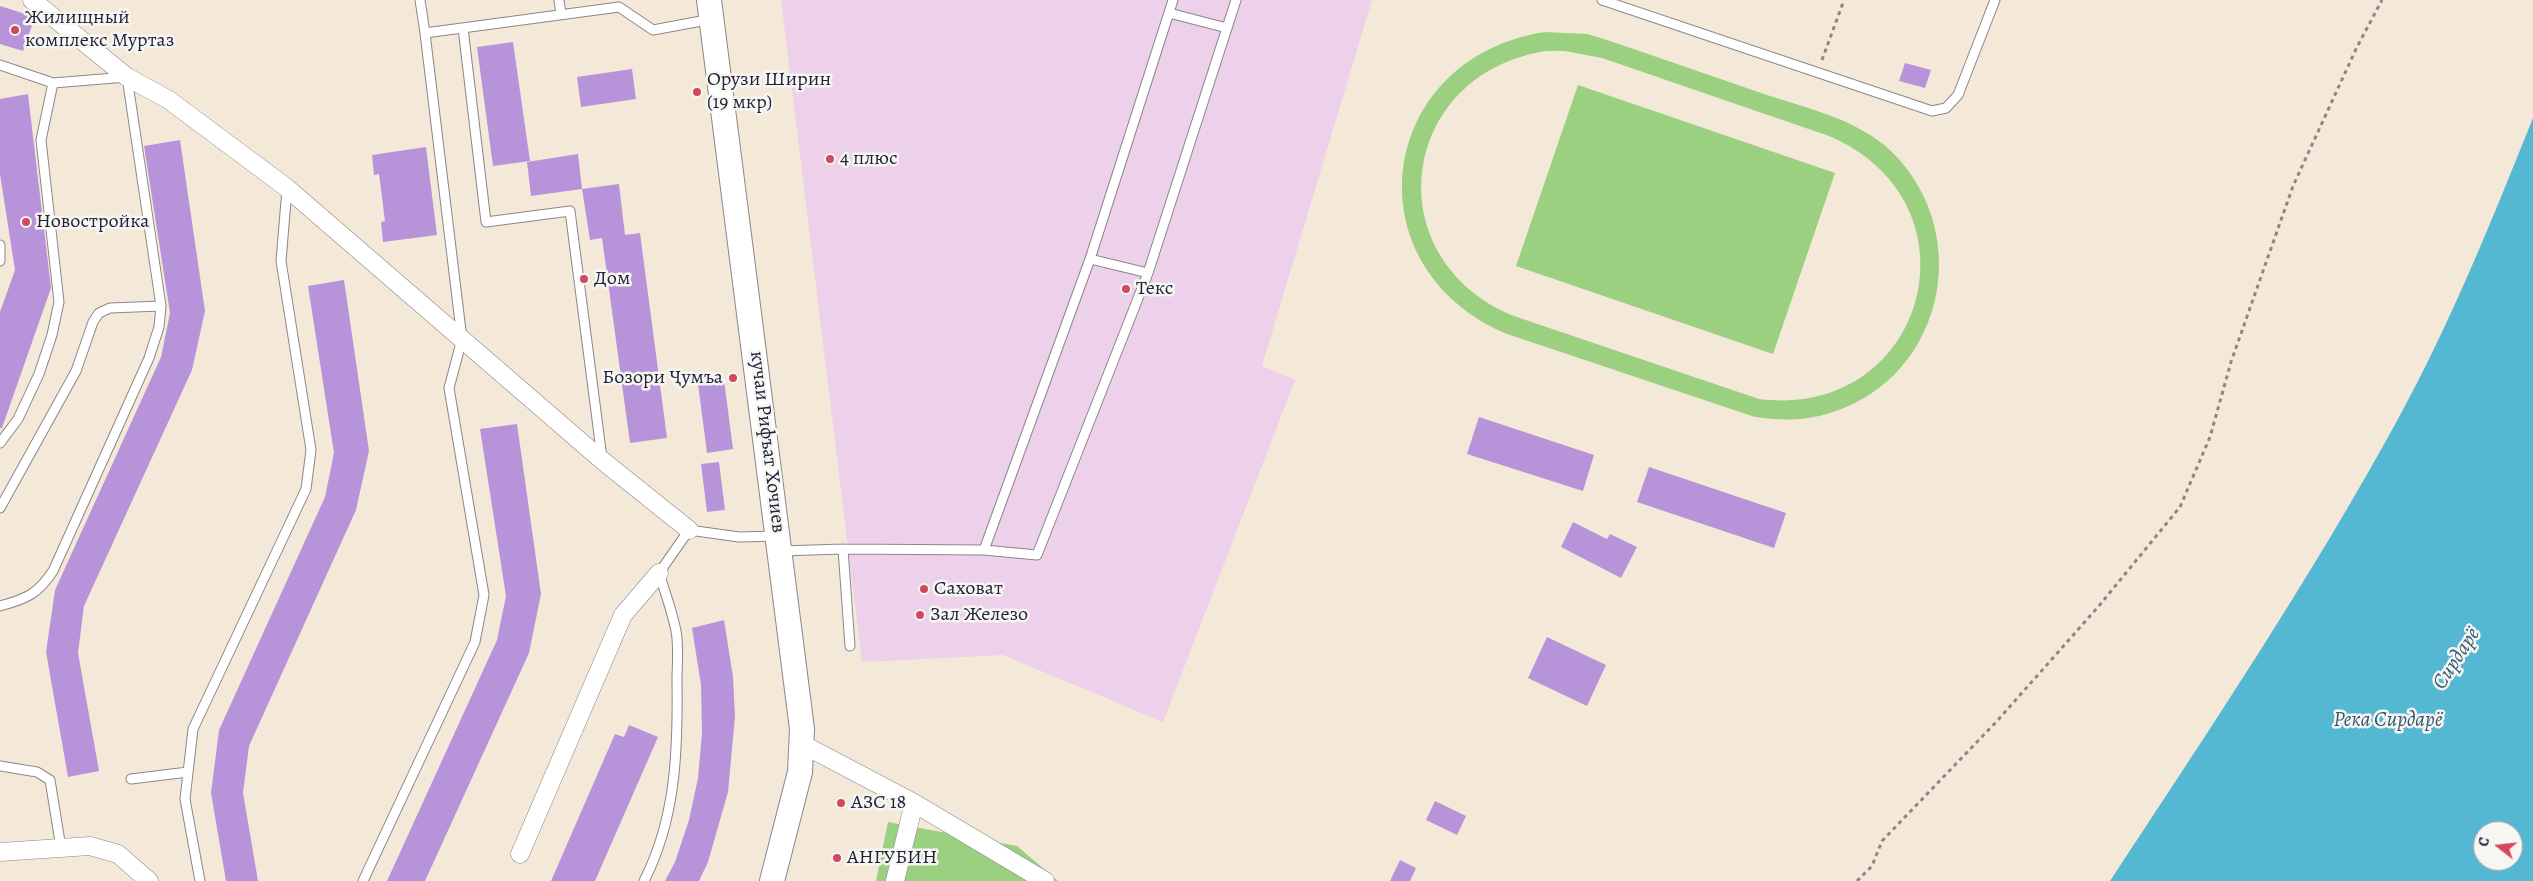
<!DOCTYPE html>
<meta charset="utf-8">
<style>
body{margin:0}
#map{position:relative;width:2533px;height:881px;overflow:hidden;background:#f4e9d9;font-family:Alegreya,serif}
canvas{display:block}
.north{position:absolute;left:2473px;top:821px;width:50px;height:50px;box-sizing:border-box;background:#f6f6f2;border:1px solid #a1a1a9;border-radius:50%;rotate:286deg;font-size:14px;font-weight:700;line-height:20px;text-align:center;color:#22223b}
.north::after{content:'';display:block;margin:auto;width:18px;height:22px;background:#d1495b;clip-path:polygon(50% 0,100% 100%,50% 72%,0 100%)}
</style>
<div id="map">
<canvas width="2533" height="881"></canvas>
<div class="north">С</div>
</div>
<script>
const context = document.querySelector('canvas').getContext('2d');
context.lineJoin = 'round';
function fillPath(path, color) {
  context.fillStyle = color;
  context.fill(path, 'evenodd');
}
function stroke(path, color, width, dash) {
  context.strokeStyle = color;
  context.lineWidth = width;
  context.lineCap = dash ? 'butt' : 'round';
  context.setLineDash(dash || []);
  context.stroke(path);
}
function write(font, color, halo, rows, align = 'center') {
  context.font = font + ' Alegreya,serif';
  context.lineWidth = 5;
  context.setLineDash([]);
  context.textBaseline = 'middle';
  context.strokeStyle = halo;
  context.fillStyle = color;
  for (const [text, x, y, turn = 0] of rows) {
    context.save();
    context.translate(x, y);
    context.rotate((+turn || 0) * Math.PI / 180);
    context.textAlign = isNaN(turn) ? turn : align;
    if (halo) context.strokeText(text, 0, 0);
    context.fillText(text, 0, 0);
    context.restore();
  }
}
fillPath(new Path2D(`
 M781,0H1372L1262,366L1295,380L1163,722L1003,655L862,662Z`), '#edd0e9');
fillPath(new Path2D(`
 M1545,32L1587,34L1607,40C1659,58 1710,75 1761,93C1805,108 1856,118 1891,151C1979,237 1941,388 1819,416C1798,421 1777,420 1755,417L1507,334C1349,267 1376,58 1545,32ZM1546,51H1565L1602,58L1829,136C1986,203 1927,420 1759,399L1514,316C1375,259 1398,74 1546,51Z
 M1578,85L1835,173L1773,354L1516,266Z
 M888,822L1017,846L1058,881H876Z`), '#9bd081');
fillPath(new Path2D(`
 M2533,118V881H2110C2210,729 2311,578 2398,419C2451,322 2492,220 2533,118ZM2483,831H2513V861H2483Z`), '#54b8d3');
fillPath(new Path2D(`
 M0,6L35,17L23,51L0,44Z
 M513,42L530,161L493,166L477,47Z
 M1905,63L1931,70L1925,88L1899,81Z
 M632,69L636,99L581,107L577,77Z
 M28,94L51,288L2,428H0V312L15,270L0,174V99Z
 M180,140L205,311L192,370L84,606L78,653L99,771L68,777L46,652L55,590L161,357L170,313L144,146Z
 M426,147L437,235L383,242L381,222L385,221L379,174L374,175L372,155Z
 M578,154L582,189L531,196L527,162Z
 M619,184L625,235L640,233L667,438L630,443L602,238L590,240L582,189Z
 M344,280L369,451L356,510L249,746L243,793L258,881H226L211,793L219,730L325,497L334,453L308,286Z
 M724,380L733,449L707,453L698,384Z
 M1479,417L1594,455L1583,491L1467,454Z
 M517,424L541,594L529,653L425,881H387L497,640L506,596L480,429Z
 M719,462L725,510L707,512L701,464Z
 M1649,467L1786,513L1774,548L1637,502Z
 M1573,522L1607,539L1610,534L1637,547L1621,578L1561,547Z
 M724,620L733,677L735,716L728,792L708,862L699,881H665L675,862L689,820L698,778L702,733L701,685L692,628Z
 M1547,637L1606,665L1587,706L1528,678Z
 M629,725L658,737L595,881H551L615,734L624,737Z
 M1435,801L1466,816L1457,835L1426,820Z
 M1400,860L1416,868L1410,881H1390Z`), '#b794da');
const lane = new Path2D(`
 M420,0L425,33L619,7L653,30L712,19
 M559,0L561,14
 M1602,0L1932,111L1946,108L1958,95L1995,0
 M1169,13L1227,28
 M463,28L486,222L570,211L602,458
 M0,65L53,83L127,77L161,306L110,308L99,313L93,322L76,371L0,508
 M0,245V261
 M1090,259L1148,273
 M0,443L18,419L39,374L52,335L59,302L41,140L53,83
 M843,549L850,646
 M984,550L1037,555L1148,273L1236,0
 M781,551L843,549L984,550L1090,259L1173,0
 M0,606C26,599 38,594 53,571L149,358L159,327L161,306
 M0,766L37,772L50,780L61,848
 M131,779L188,772
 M200,881L185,799L193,729L306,489L311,450L281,261L287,189
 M363,881L475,642L484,595L449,388L462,339L425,33
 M644,881C676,819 678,750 677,681C677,665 679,647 676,631C672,611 665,592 659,573L689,530L739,537L777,536`);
const street = new Path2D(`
 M32,0L127,77L169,100L287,188L603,461L689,530
 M802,744L914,803L895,881
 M914,803L1045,881
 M0,852L90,846L118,854L149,881
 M520,854L623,615L659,573`);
const secondary = new Path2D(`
 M709,0L802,729L800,772L772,881`);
stroke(lane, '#8b868a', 11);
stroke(street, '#8b868a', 19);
stroke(secondary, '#8b868a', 26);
stroke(new Path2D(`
 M1822,60L1844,0
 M1857,881L1872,866L1882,841L1998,720L2098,607L2180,507L2210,437L2231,362L2293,186L2357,47L2382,0`), '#8b868a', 3, [4, 4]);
stroke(lane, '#fff', 9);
stroke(street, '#fff', 18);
stroke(secondary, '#fff', 24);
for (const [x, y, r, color] of [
 [15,30,5,"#d1495b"],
 [697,92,5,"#d1495b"],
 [830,159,5,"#d1495b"],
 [26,222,5,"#d1495b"],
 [584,279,5,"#d1495b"],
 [1126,289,5,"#d1495b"],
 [733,378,5,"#d1495b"],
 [924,589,5,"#d1495b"],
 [920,615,5,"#d1495b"],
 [841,803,5,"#d1495b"],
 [837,858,5,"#d1495b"]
]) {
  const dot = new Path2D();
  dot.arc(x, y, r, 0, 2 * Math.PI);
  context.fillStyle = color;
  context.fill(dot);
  stroke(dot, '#f6f6f2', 2);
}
write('20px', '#22223b', '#f6f6f2', [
 ["Жилищный",25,18],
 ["комплекс Муртаз",25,41],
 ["Орузи Ширин",707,80],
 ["(19 мкр)",707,103],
 ["4 плюс",840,159],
 ["Новостройка",36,222],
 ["Дом",594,279],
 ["Текс",1136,289],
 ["Бозори Ҷумъа",723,378,"right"],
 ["Саховат",934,589],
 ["Зал Железо",930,615],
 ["АЗС 18",851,803],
 ["АНГУБИН",847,858]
], 'left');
write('20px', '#22223b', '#f6f6f2', [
 ["кучаи Рифъат Хочиев",767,442,83]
]);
write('italic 21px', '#345670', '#f6f6f2', [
 ["Сирдарё",2457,659,-57],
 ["Река Сирдарё",2388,721]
]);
</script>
